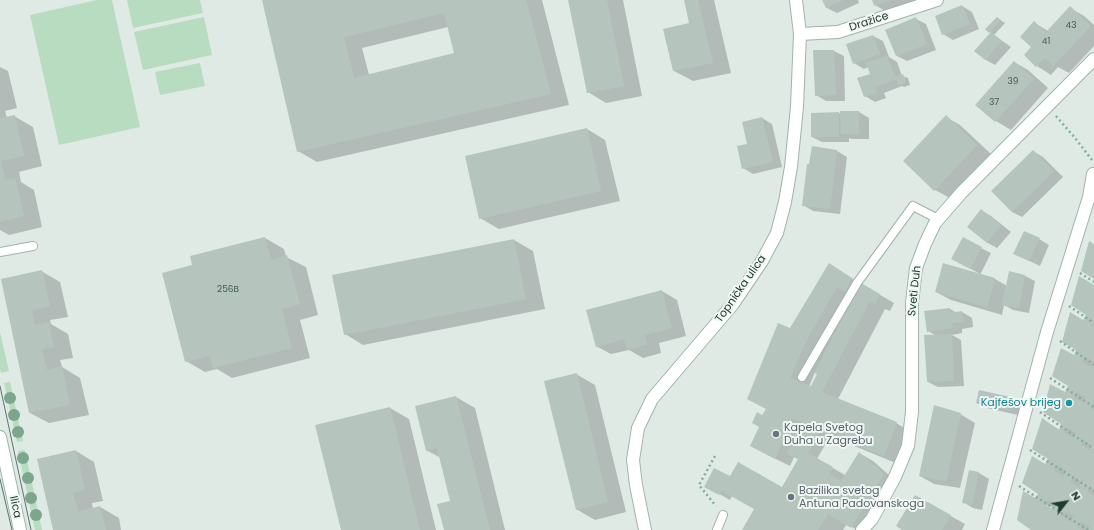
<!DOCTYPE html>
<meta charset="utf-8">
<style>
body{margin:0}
#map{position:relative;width:1094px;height:530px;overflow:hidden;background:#dfeae5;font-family:Poppins,sans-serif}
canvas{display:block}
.north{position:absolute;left:1046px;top:482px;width:40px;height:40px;-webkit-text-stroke:3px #f0f7f3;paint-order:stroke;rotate:59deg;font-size:11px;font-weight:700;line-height:16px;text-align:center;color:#203a32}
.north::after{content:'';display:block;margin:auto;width:14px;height:18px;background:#203a32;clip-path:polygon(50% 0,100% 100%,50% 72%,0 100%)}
</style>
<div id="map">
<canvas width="1094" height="530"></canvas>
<div class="north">N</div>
</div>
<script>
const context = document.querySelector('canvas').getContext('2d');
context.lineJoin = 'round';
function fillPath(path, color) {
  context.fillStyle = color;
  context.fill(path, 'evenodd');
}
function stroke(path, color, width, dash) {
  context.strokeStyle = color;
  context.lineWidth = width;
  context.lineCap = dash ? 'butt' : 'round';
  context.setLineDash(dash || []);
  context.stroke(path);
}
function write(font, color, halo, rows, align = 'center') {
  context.font = font + ' Poppins,sans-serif';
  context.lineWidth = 4;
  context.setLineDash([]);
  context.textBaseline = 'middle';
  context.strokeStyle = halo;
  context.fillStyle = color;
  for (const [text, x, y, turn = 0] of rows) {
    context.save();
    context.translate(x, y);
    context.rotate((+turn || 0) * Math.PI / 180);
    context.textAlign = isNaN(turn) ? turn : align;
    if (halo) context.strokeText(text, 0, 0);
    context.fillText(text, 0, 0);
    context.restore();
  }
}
fillPath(new Path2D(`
 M97,0H112L140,127L59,145L30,15Z
 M127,0H200L203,13L133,28Z
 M204,17L212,55L143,70L134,32Z
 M200,63L205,86L160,95L155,72Z
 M0,332L9,371L1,373L0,369Z
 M10,382L23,441L17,442L4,383Z
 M25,450L42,530H35L18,451Z`), '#b8dcc0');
fillPath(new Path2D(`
 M263,0H542L569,105L317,162L298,151ZM448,27L455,54L369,75L362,48Z
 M569,0H623L642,96L606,103L588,92Z
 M685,0H714L731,73L693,81L674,71L690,24Z
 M823,0H858L859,3L837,13L827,8Z
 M873,0H928L890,14L875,5Z
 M962,6L972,12L979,29L953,40L943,34Z
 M1070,8L1084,16L1094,25V46L1069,73L1058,67L1051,75L1037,66L1025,55L1032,47L1035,23L1048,31Z
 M997,18L1005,23L994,35L1011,47L995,65L986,60L976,51L991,33L990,32Z
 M916,19L926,24L936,50L907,61L897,56L887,30Z
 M873,36L883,41L889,57L897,62L902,76L908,78L910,85L904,87L902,86L884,93L886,98L875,102L865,96L871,74L868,67L864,69L854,63Z
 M814,51H834L844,56L845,101H826L816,95Z
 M1014,62L1028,70L1048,88L1011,130L996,121L977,105Z
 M0,67L8,71L17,108L5,111L7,118L14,116L33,127L42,166L19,172L21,182L34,190L42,227L9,235L0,230Z
 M859,112L869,118V139H852L849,138V142H822L812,137V114L839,113L842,115Z
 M946,117L960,125L991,154L950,198L935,190Z
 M762,118L772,124L782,167L753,174L743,168L749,145Z
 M587,129L605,140L620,201L499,229L480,218Z
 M812,148L837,151L847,157L840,214L813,211L803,205Z
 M1033,151L1043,157L1063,177L1022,217L1012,212L992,191Z
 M982,211L991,216L1011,232L997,248L988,243L968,227Z
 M265,238L284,249L286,257L306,267L318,315L300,320L310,358L232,378L217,369L205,372L186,361L194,266Z
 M1039,239L1049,245L1040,266L1015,254Z
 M514,240L533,251L545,309L363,345L345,334Z
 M981,248L991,253L980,275L995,279L1007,286L1010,272L1025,276L1035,281L1029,313L1013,310L1004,305L1002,315L951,300L936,292L980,274L962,264Z
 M829,265L894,303L890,311L885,309L838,399L896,423L915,434L903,466L830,436L817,459L845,475L859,453L873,461L898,483L857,530L847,524L843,530H743L755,509L732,496L730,500L705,486L730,478L782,489L799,459L794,457L790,466L766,454L760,427L762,416L767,409L791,329ZM815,372L818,374L810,390L808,389Z
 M41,271L60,282L68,317L50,320L51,324L68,334L73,358L60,360L62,367L80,378L89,415L49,423L30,413L2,279Z
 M1094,286V530H1033L1035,499L1040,493L1045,465L1049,459L1042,420L1060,430L1062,424L1066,394L1070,386L1074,357L1084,321L1088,315ZM1047,505L1058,511L1057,512L1047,507Z
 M662,291L677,300L686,336L659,343L661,353L643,358L629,350L611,354L596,346Z
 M950,309L957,313L962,312L972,318L973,327L962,329V333L952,335L961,340L964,386L938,387L928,382L935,335L928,331Z
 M576,374L595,385L626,512L595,520L576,509Z
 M456,397L475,408L505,530H445L451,501L441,458L426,450Z
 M1010,398L1020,403L1018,415L987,408L977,403Z
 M390,408L409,419L436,530H342Z
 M960,414L975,423L960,488L934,484L920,476Z
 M76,451L94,462L103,501L92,503L93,509L100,507L119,518L121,530H54Z
 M970,471L979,473L989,479L982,510L973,508L963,502Z
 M915,496L965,524L962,530H904Z`), '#0003');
fillPath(new Path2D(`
 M262,0H526L551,94L297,152ZM444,13L454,53L354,78L344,37Z
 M568,0H607L624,86L587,93Z
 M684,0H698L713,63L673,71L663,29L689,23Z
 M822,0H843L826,8Z
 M872,0H891L874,6Z
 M962,5L970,24L942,35L935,16Z
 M1070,6L1091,26L1053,66L1045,58L1036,67L1024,55L1031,47L1020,37L1034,21L1046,32Z
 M916,17L927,44L896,56L885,30Z
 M997,17L1001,20L989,33L985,29Z
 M991,32L1002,41L985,60L974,51Z
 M873,35L880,54L853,64L846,44Z
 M813,50H834L836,95L815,96Z
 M887,56L895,77L903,74L906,83L898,85L897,79L874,87L877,93L864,97L857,78L870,74L866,63Z
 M1014,61L1034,79L995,122L975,105Z
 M840,111H859V134H841Z
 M839,112V137H811V113Z
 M15,115L24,156L1,161L5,180L15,178L24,216L0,222V118Z
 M946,115L977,145L934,191L903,161Z
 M762,117L773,162L742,169L737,146L747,144L742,122Z
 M587,128L601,191L479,219L465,156Z
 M812,146L837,150L830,209L802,206L807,164H809Z
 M1033,150L1054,171L1012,212L991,191Z
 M981,209L1001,225L987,243L967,227Z
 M1024,231L1040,238L1029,261L1013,254Z
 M265,237L271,260L287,255L300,304L282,309L292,348L213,368L210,356L185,362L162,273L192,265L190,256Z
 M963,237L982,247L970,269L951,259Z
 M514,239L526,299L344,335L332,275Z
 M1089,241L1094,244V279L1081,271Z
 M829,263L852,278L845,292L837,287L806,341L790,378L811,386L817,374L814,373L861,283L880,294L875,304L870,301L822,392L897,422L884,456L820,431L808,453L833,467L829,474L841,481L859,452L884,474L851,528L828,514L818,530H742L754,509L722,491L719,495L704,487L714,468L730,476L738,462L782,487L798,459L787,454L793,441L784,438L775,459L750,446L759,427L752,423L757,412L762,415L766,409L747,399L778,323L790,328ZM791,418L803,423L799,430L792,425Z
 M943,263L995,278L987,307L935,292Z
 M42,270L50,306L32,310L35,325L49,322L54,347L42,350L47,370L62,366L70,405L29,413L1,279Z
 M1009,271L1025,275L1019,308L1002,305Z
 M1079,276L1094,285V322L1092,325L1094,326V404L1093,403L1090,408L1094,411V489L1090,487L1087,492L1094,496V530H1088L1090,527L1081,522L1078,527L1083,530H1031L1017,520L1023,491L1035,498L1038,494L1022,483L1032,456L1045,464L1048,459L1032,449L1042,418L1059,430L1061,424L1043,412L1050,384L1065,392L1068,386L1052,376L1061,348L1074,355L1076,350L1062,342L1070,312L1083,320L1086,315L1071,305ZM1086,357L1094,362L1091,367L1082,362ZM1077,392L1085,397L1082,402L1074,397ZM1068,428L1076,433L1073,438L1064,433ZM1084,440L1092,445L1089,450L1081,445ZM1058,465L1066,471L1063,476L1054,470ZM1074,476L1082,482L1079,487L1070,482ZM1048,499L1056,504L1053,509L1044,504ZM1066,511L1074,516L1071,522L1062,516Z
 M662,290L672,328L645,335L647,345L627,350L624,339L596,347L586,310Z
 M950,308L951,313L962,311L964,322L952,323L953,328L927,332L924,311Z
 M952,334L954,381L927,382L924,335Z
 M577,373L608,502L576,510L544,381Z
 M979,390L1011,397L1008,410L976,403Z
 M456,396L490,530H444L437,504L450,501L437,448L426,451L415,406Z
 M934,405L961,413L946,481L919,476Z
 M390,407L420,530H341L315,425Z
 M76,450L85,490L73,493L78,512L100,506L106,530H53L37,459Z
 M969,470L979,472L972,505L962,503Z
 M915,495L951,515L942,530H902L896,526Z`), '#b5c5be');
const service = new Path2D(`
 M0,252L33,246
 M802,377L857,283L913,206L938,219
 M717,530L723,515`);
const minor = new Path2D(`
 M800,34L838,32L937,0
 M645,530L636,485L633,460L638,428L652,399L733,304L762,261L777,233L785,202L791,167L797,107L800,34L796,0
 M993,530L1047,332L1089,197L1093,174`);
const secondary = new Path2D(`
 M0,437L20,530
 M862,530L872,519L895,477L908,446L912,412V303L916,268L925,244L935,223L962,192L1094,59`);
stroke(service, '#a2b2ac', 10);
stroke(minor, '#a2b2ac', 14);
stroke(secondary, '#9eb6ac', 14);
stroke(new Path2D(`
 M1056,116L1075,138L1092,160
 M1080,273L1094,282
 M1069,306L1094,323
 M1060,341L1094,365
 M1050,378L1094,407
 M1040,412L1094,449
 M1030,450L1094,491
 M715,456L699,485L716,506
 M1019,486L1088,530`), '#80ae9e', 2.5, [2, 3]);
stroke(service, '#fff', 8);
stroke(minor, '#fff', 12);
stroke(secondary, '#fff', 12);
stroke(new Path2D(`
 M0,386L31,530
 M0,479L12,530`), '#5b766e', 1);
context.fillStyle = '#7ca78c';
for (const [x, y] of [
 [10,398],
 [14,415],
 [18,432],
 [23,458],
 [28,478],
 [31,498],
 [36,515]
]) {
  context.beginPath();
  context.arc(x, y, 6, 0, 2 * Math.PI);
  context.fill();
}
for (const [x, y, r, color] of [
 [1069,403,4,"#0f9aa8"],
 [776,434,4,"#6b7280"],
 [791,497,4,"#6b7280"]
]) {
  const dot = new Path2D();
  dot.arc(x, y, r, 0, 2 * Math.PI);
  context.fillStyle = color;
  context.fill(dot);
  stroke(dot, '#f0f7f3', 1.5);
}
write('9px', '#455d55', null, [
 ["43",1071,26],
 ["41",1046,42],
 ["39",1013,82],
 ["37",994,103],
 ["256B",228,290]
]);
write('11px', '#203a32', '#f0f7f3', [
 ["Dražice",869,22,-18],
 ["Topnička ulica",741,289,-55],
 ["Sveti Duh",915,291,-84],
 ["Ilica",15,507,78]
]);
write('11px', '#0d838f', '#f0f7f3', [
 ["Kajfešov brijeg",1061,403]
], 'right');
write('11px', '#5b616d', '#f0f7f3', [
 ["Kapela Svetog",784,428],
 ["Duha u Zagrebu",784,441],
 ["Bazilika svetog",799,491],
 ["Antuna Padovanskoga",799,504]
], 'left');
</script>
